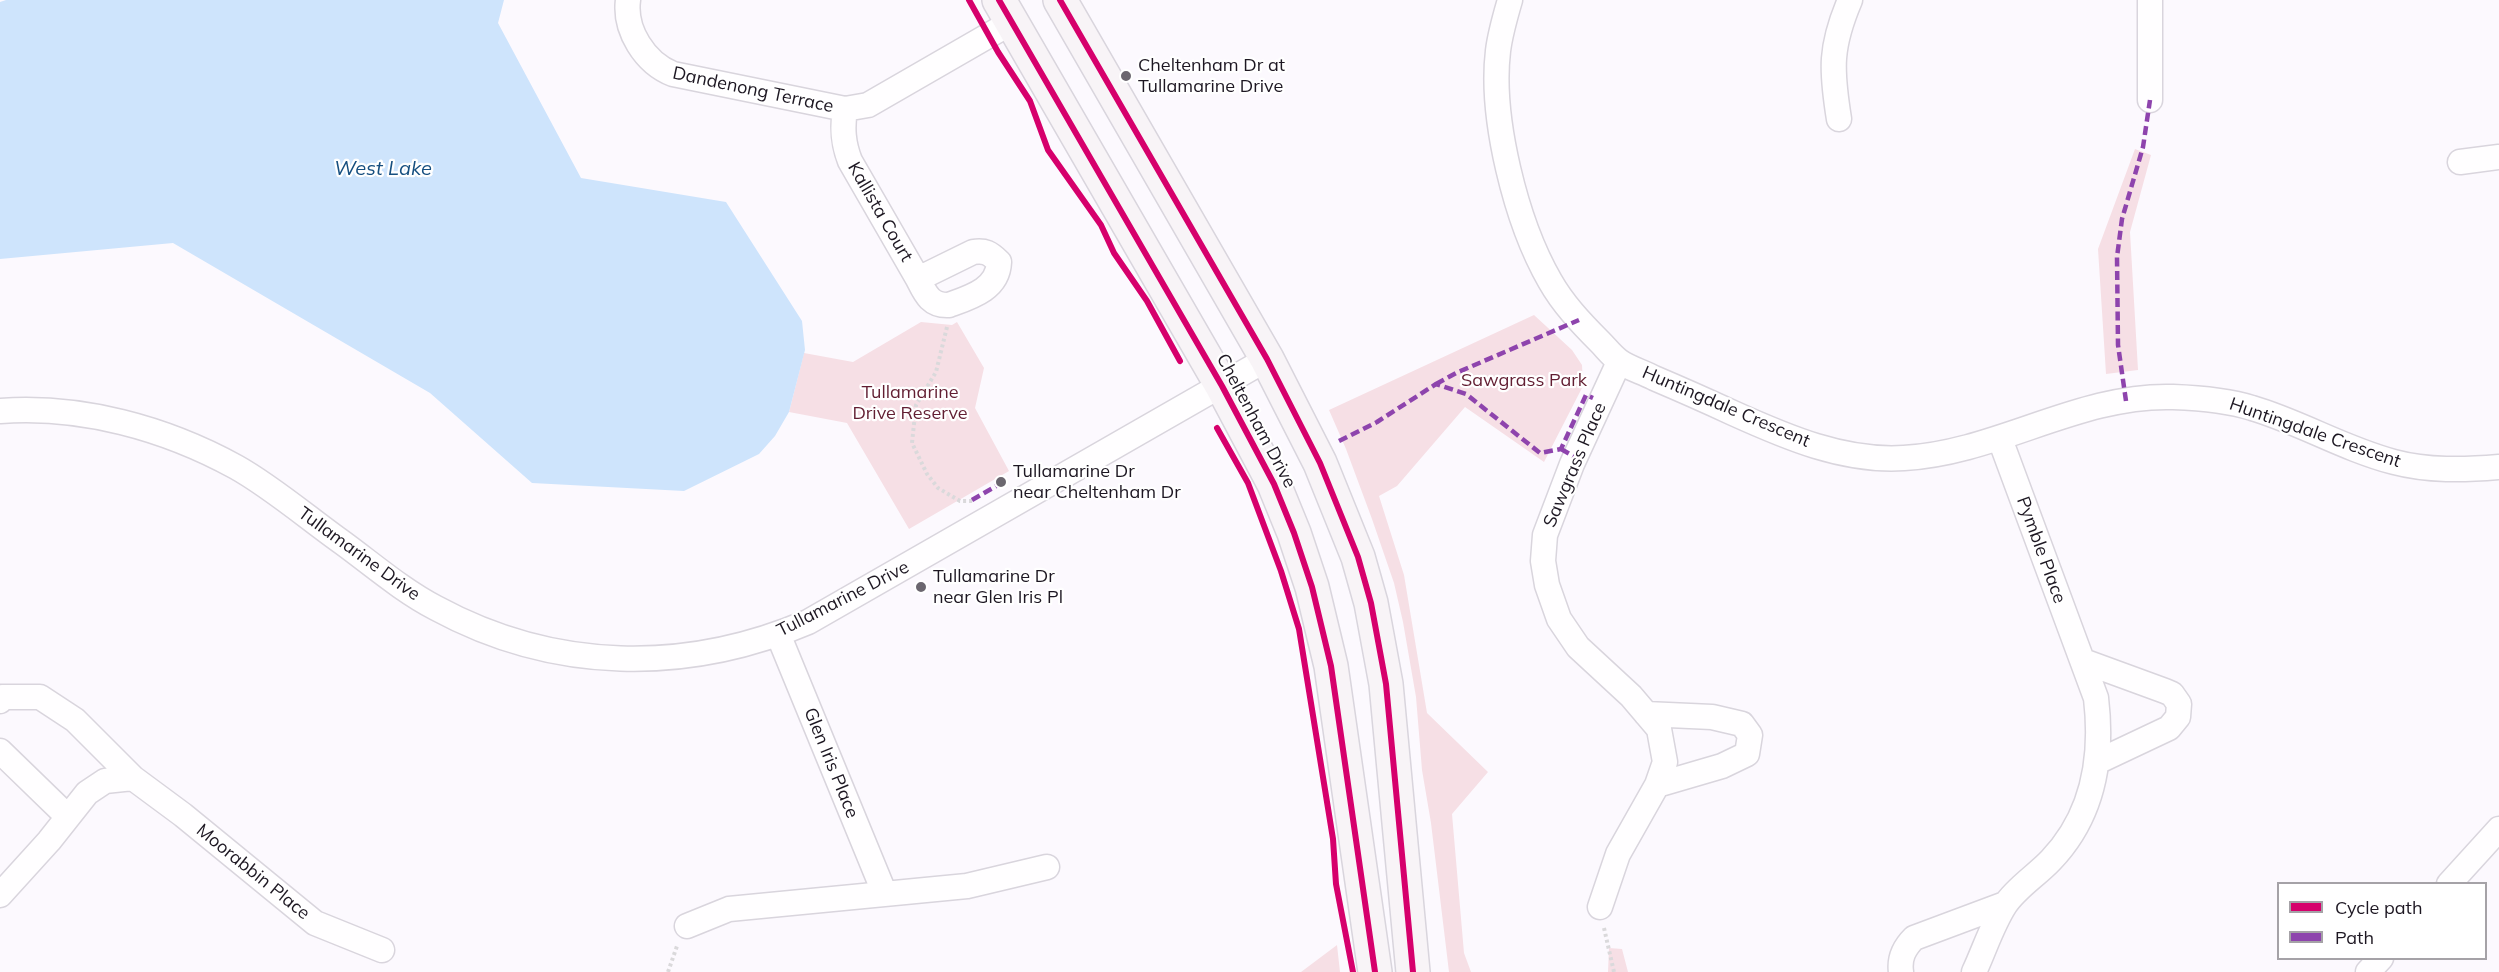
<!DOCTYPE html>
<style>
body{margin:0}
#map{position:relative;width:2499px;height:972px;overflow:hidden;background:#fcf9fe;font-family:Mulish,sans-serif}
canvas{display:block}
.legend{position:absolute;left:2277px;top:882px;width:210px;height:78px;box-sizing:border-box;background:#fff;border:2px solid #a5a2a7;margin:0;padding:8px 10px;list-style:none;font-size:18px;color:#1d1722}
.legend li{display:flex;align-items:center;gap:12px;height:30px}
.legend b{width:30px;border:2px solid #a5a2a7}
</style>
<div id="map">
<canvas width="2499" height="972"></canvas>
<ul class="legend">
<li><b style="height:8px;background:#d6006c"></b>Cycle path</li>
<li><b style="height:8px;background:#8e44ad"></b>Path</li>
</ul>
</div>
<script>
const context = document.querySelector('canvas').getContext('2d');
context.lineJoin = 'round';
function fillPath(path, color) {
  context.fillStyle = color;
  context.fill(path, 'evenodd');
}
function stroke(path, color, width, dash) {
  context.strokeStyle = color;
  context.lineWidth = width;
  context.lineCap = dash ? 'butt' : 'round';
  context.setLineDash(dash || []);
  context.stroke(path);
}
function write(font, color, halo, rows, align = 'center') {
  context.font = font + ' Mulish,sans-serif';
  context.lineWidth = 4.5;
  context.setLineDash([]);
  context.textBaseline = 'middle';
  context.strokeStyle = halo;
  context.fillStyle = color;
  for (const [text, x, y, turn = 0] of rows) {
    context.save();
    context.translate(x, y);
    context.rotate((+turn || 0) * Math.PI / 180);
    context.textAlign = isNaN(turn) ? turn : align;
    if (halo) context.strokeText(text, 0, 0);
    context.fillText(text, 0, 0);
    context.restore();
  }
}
fillPath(new Path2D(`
 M2135,149L2151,155L2130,232L2138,370L2106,374L2098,249Z
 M1534,315L1572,350L1582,365L1583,386L1544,462L1465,407L1397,486L1379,496L1404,575L1427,713L1488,772L1452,814L1464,953L1471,972H1449L1431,823L1422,770L1416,697L1403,622L1394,583L1372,519L1346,449L1329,410Z
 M921,322L952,325L957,322L984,368L975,408L1009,471L909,529L847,423L789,412L804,353L853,362Z
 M1337,945L1340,972H1301Z
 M1609,948L1622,949L1628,972H1608Z`), '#f6dfe5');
fillPath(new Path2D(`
 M6,0H504L498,23L581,178L726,202L802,321L805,350L789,412L775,436L759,454L684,491L532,483L430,393L173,243L0,259V2Z`), '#cee4fc');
const street = new Path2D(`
 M628,0C624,30 645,63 673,74L845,109L868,105L1012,22
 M1510,0C1505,17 1500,34 1498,51C1490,118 1516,222 1550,281C1563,304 1581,323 1600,342C1606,348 1612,356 1619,361C1628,368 1643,372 1654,378C1680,389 1707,401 1733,413C1786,437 1844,462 1904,458C1997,453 2079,394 2173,397C2199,398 2227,400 2252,408C2300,422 2344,449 2394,462C2428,471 2464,470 2499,467
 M2150,0V100
 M845,109C842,128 843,143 850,161L918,279L973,252C985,250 990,253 999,262C998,289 971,297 949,305C930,306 925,293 918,279
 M1839,119C1831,69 1830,47 1850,0
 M2460,162L2499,157
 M0,411C81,405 165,428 236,467C272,487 309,519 343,543C373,565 403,591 436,608C554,672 686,674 808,622L1267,359
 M778,634L884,892
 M2083,661L2165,691L2172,694L2179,704L2178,717L2169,728L2097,762
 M0,701L2,697H40L75,720L133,778
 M1646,714L1712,717L1742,724L1750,735L1747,754L1722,766L1657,785
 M0,751L67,816
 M2449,884L2499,829
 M0,895L49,841L87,793L105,781L133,778L183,815L315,923L382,950
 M1600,907L1618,854L1657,785L1665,762L1659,729L1631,696L1578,647L1559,619L1547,585L1543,561L1545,535L1572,464L1619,362
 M687,926L729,909L967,886L1047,867
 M1901,972C1899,958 1904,948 1914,938L2005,904
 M1974,972C1984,951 1992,925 2005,905C2016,888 2037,875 2051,860C2094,815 2103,757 2096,698L2000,439
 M2368,972L2381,958`);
const secondary = new Path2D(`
 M999,0L1222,386L1274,484L1294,533L1312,587L1331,666L1375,972
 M1060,0L1267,359L1320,463L1358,557L1371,603L1386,684L1413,972`);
stroke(street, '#d9d5dd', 27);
stroke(secondary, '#d9d5dd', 36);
stroke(new Path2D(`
 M947,327L936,372L916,405L912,443L927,474L938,488L960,501H973
 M1604,928L1614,972
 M668,972L677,946`), '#dad9db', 4, [3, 3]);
stroke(street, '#fffeff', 24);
stroke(secondary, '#f8f4f7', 33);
stroke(new Path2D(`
 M1436,384L1456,373L1579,320
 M2126,401L2118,345L2117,257L2122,219L2143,147L2150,100
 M1339,441L1377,422L1436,384L1466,394L1540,453L1561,449L1586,395L1593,398
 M1561,449L1575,457
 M972,500L998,485`), '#8e44ad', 4.5, [9, 4.5]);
stroke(new Path2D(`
 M969,0L998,52L1030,101L1048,150L1101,225L1114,253L1147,301L1180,361
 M999,0L1222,386L1274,484L1294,533L1312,587L1331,666L1375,972
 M1060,0L1267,359L1320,463L1358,557L1371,603L1386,684L1413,972
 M1217,428L1248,483L1281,571L1299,629L1333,839L1336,884L1353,972`), '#d6006c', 6);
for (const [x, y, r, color] of [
 [1126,76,6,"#6b666f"],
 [1001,482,6,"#6b666f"],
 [921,587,6,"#6b666f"]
]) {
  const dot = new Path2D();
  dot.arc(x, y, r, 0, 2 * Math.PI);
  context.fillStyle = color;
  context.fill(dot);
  stroke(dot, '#fff', 2);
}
write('18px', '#1d1722', '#fff', [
 ["Cheltenham Dr at",1138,66],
 ["Tullamarine Drive",1138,87],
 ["Tullamarine Dr",1013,472],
 ["near Cheltenham Dr",1013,493],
 ["Tullamarine Dr",933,577],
 ["near Glen Iris Pl",933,598]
], 'left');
write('18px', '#1d1722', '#fff', [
 ["Dandenong Terrace",753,90,12],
 ["Kallista Court",880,212,60],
 ["Huntingdale Crescent",1726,407,23],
 ["Cheltenham Drive",1256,421,62],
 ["Huntingdale Crescent",2315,433,19],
 ["Sawgrass Place",1575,465,-67],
 ["Pymble Place",2041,550,70],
 ["Tullamarine Drive",359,554,36],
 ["Tullamarine Drive",843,599,-27],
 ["Glen Iris Place",831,763,68],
 ["Moorabbin Place",253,872,39]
]);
write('18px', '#621e32', '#fff', [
 ["Sawgrass Park",1524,381],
 ["Tullamarine",910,393],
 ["Drive Reserve",910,414]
]);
write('italic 20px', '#164f80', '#fff', [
 ["West Lake",383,169]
]);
</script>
